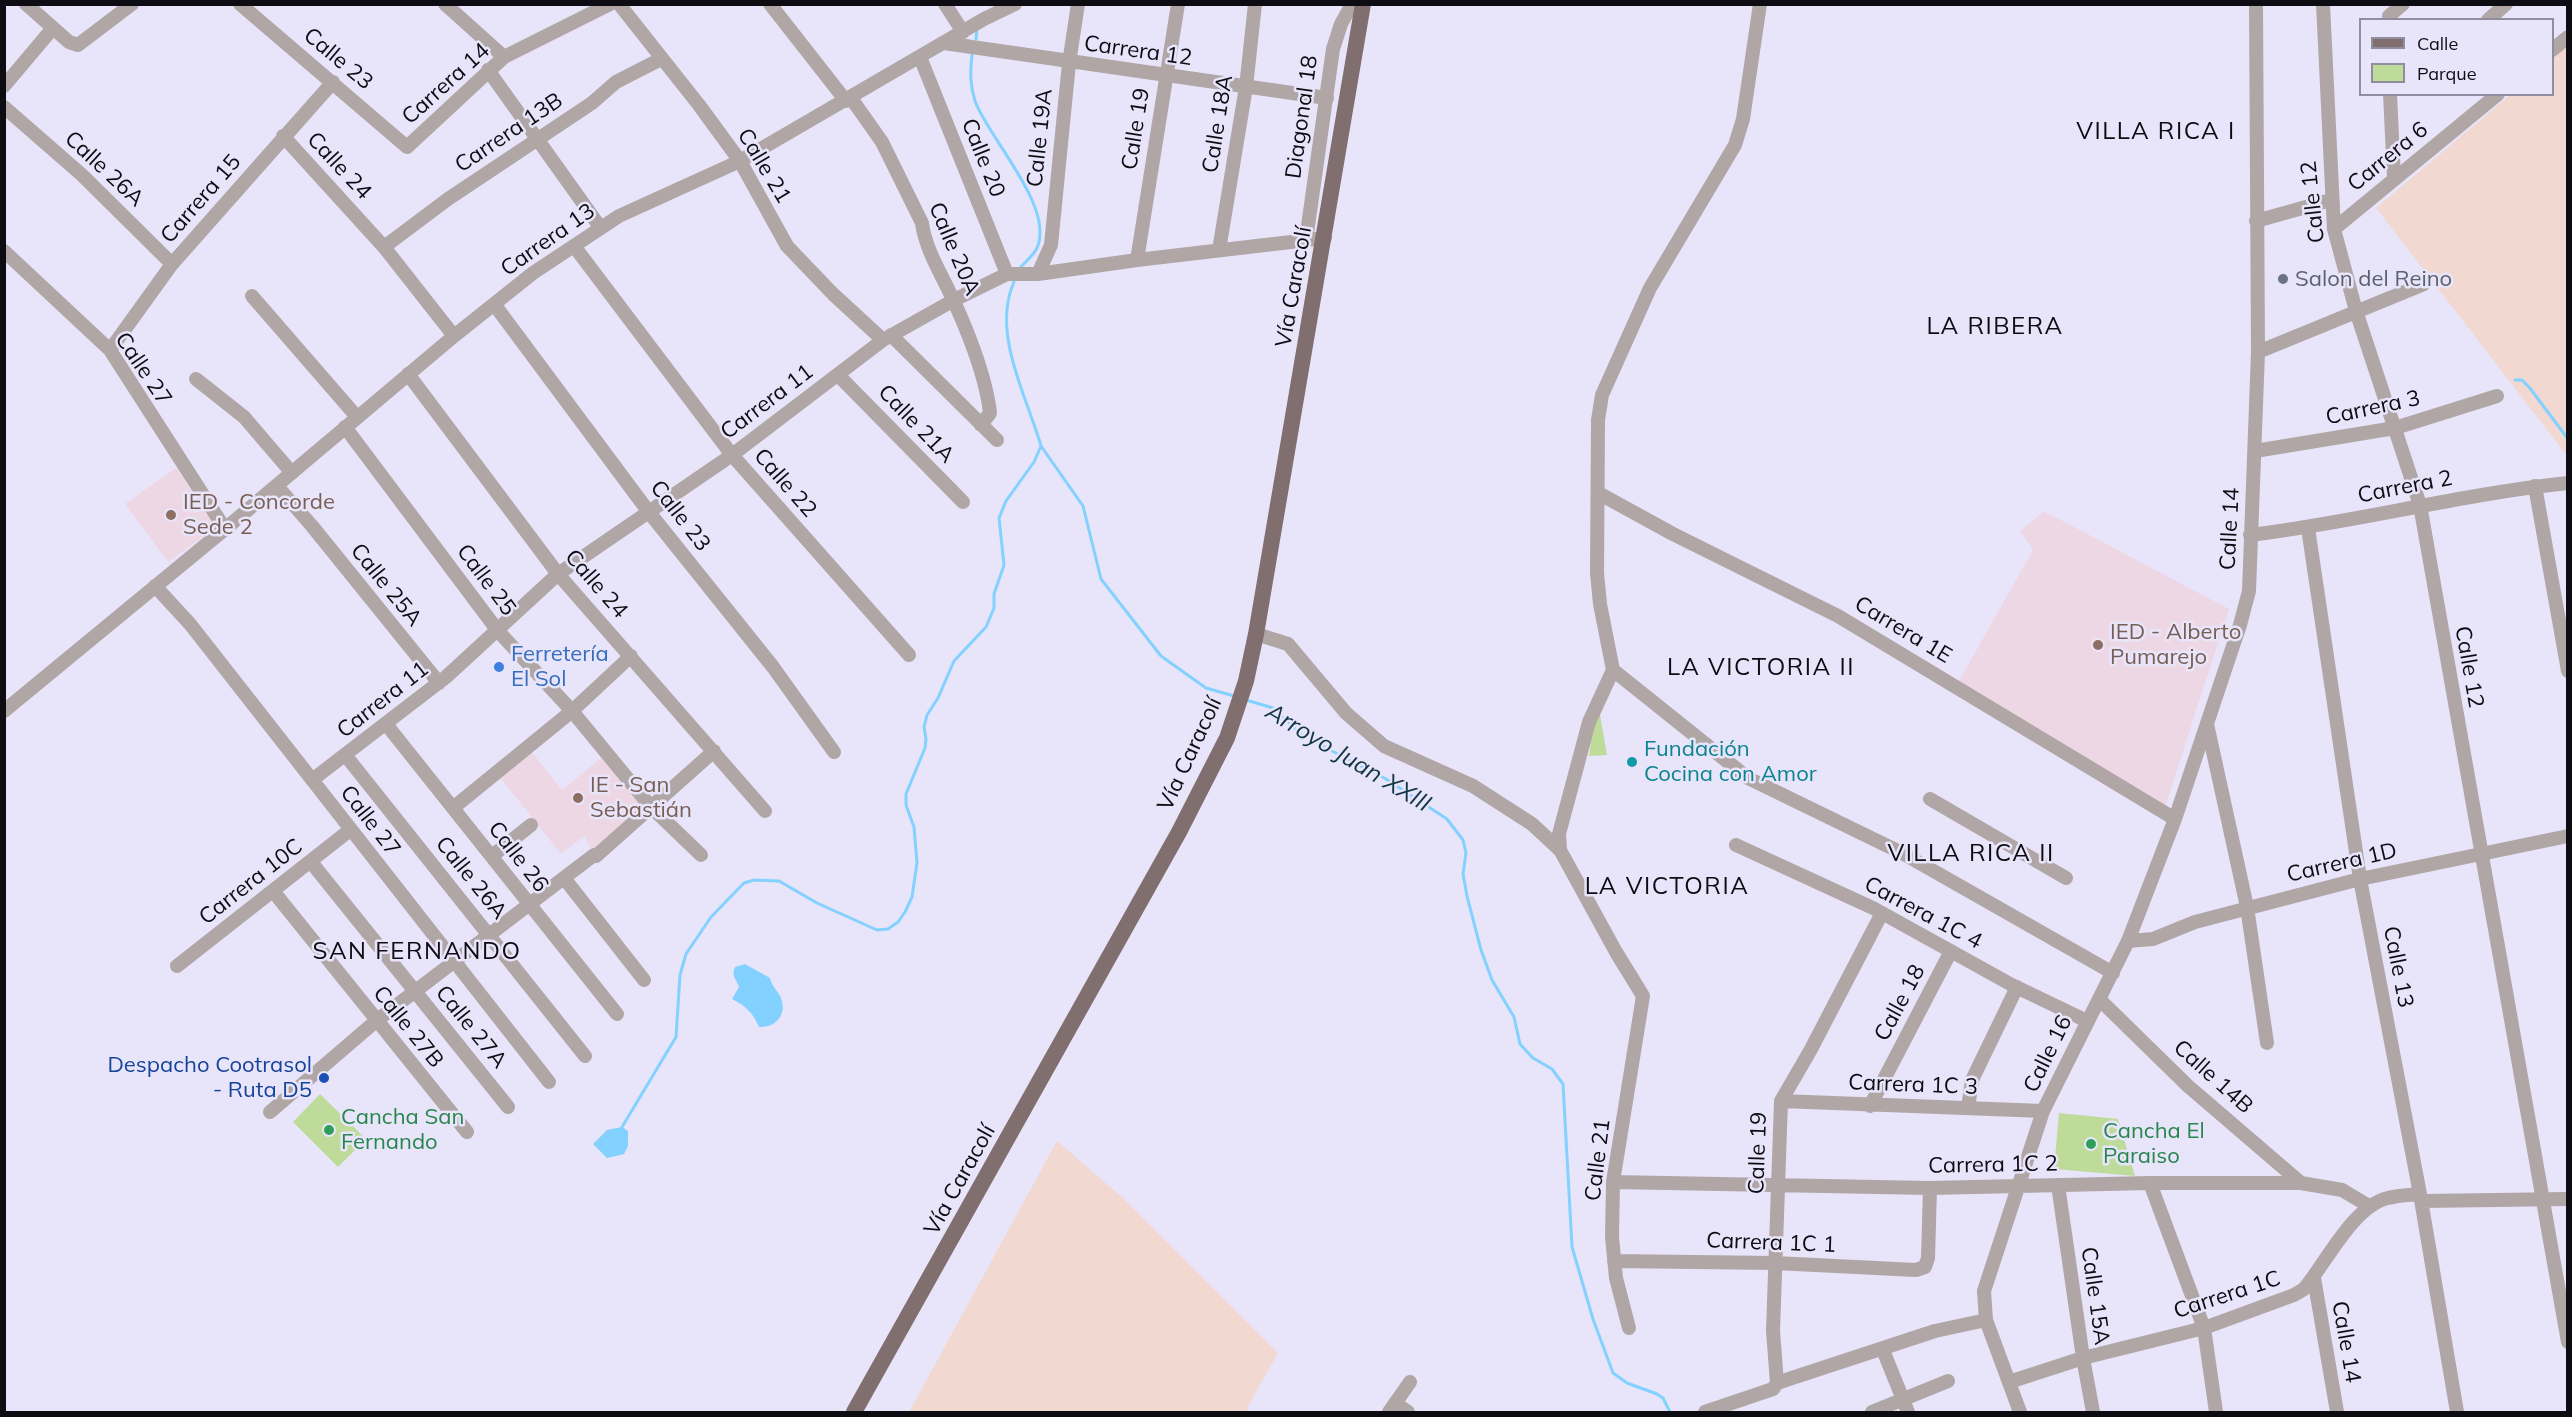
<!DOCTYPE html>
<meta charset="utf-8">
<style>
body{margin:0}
#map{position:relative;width:2572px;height:1417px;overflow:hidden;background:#e8e5fa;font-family:Mulish,sans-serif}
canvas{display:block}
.frame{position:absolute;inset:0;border:6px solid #0d0c13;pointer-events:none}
.legend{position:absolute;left:2359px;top:18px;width:195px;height:78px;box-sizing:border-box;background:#e8e5fa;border:2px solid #908e9e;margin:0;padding:8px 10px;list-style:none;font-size:18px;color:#0d0c13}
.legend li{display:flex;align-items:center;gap:12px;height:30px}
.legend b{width:30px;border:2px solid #908e9e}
</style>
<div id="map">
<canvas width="2572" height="1417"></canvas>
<div class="frame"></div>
<ul class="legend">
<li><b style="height:8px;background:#816e6f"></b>Calle</li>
<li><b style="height:16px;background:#bedb99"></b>Parque</li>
</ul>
</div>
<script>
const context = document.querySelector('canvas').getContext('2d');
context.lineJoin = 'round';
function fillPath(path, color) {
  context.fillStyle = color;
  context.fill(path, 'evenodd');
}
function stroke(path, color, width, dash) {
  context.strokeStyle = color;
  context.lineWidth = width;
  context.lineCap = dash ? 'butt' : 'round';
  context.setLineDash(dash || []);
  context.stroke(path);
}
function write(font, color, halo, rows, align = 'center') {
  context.font = font + ' Mulish,sans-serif';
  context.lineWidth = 5;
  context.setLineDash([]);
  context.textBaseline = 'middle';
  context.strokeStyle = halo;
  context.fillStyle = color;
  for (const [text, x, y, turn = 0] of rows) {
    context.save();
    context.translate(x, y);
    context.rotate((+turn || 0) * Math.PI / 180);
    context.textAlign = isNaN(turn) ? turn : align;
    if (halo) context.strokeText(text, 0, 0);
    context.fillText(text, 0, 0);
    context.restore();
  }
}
fillPath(new Path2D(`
 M2567,45V456L2376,208L2510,95L2552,94L2553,58Z
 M1057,1141L1123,1198L1278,1353L1247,1408L1248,1412H909Z`), '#f1d8d1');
fillPath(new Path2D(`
 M176,468L216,527L168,562L125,504Z
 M2044,511L2229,609L2165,807L1959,681L2033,550L2020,531Z
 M531,751L562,790L602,757L646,806L593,852L584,836L561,854L499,776Z`), '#eed7e4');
fillPath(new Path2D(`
 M1600,715L1607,755L1589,756L1594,717Z
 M320,1094L366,1139L338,1167L293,1122Z
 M2059,1113L2118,1119L2135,1176L2054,1169Z`), '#bedb99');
fillPath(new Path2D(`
 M745,964L770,978C772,986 775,988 779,994C789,1011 778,1028 759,1027C753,1013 746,1006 732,999L739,987C736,978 731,977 735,967Z
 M622,1127L628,1131V1146L624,1154L607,1158L593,1144L607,1130Z`), '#83d1ff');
stroke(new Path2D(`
 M976,39L977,29
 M972,55C970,72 970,85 975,101C989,139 1055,207 1037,248C1033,256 1025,262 1019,269
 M2515,380H2522L2529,387L2568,439
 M1041,446L1083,506L1101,579L1161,656L1206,688L1234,696
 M1246,700L1273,708L1303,736L1386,779L1447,819L1463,840L1466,853L1463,874L1467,896L1481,950L1492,980L1514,1017L1520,1044L1533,1058L1552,1069L1563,1084L1572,1247L1593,1319L1613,1373L1627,1383L1657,1394L1663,1398L1670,1412
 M622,1127L676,1037L680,975L686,954L711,917L744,883L754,880L779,881L817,903L877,930L888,929L898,922L905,912L912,897L917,863L914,827L906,805V794L925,748L926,739L924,727L927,715L938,698L954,661L986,627L994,608V594L1004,565L999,518L1006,501L1034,462L1041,446C1027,397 991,333 1014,282`), '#83d1ff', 3);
stroke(new Path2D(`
 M26,4L69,42L78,45L132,4
 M240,4L407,147L504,57L610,4
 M445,4L504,57
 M619,4L699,105L740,161L787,246L833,294L883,340
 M770,4L846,101
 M945,4L963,32
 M2323,4L2334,229L2356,311L2420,505L2568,1342
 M2389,16L2403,4
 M2488,20L2506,4
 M944,43L1327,98
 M2552,50L2568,37
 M920,57L1007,274
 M488,70L600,227
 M4,86L53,28
 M2390,94L2394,178
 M851,98L882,142L922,223C925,247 939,270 949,291C966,326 986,376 990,413L981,425
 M4,107L82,175L172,264
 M283,136L384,247L454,336
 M2256,221L2331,200
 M2334,229L2498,94
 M1306,240L1333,49L1341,24L1352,4
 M574,246L732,455L909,655
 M384,247L448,199L592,103L616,82L661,59
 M1219,250L1246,87L1255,4
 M4,251L110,350L225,529
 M1137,260L1178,4
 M1038,274L1051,245L1069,63L1078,4
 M252,296L357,417
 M494,304L648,511L773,667L834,752
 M891,335L997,440
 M110,350L172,264L333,82
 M2258,352L2424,284
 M408,374L558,574L765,811
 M838,375L963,502
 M196,379L244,417L292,473
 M345,427L498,631L572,711L651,807L701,855
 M2255,451L2395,428L2497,396
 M277,486L312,526L439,683
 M2535,486L2568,671
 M1600,494L1673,534L1838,616L2175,819
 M2308,528L2360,879L2420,1194L2457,1412
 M2250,535C2357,522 2461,494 2568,483
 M155,586L190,624L549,1082
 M1256,634L1288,644L1346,713L1384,746L1473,786L1532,824L1560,850
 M1613,670L1748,778L1902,853L2113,973
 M4,711L225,529L454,336L533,273L619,216L740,161L984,19L1015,4
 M386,724L617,1014
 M2207,724L2247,907L2267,1043
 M346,756L585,1056
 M312,780L446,677L558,574L732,455L883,340L954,300L1007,274H1038L1137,260L1325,238
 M1930,799L2066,878
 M453,808L572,711L631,656
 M1736,845L1873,908L2012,985L2087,1021
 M492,856L531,825
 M311,862L508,1107
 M564,878L644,980
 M273,891L467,1132
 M2128,941L2153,939L2195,922L2360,879L2568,836
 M177,966L350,830
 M2099,999L2188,1086L2301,1183
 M1781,1101L2043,1111
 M1870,1106L1951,951
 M1968,1108L1972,1080L2017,987
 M270,1112L376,1021L594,855L596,856L714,751
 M1613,1182L1930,1188L2150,1183H2301L2342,1190L2369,1206
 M2150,1183L2204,1328L2216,1412
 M2058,1185L2083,1358L2093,1412
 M2421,1201L2568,1199
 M1614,1261L1775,1263L1916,1270L1925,1267L1928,1258L1930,1188
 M2314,1278L2337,1412
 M1629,1328L1616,1278L1612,1237L1613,1182L1643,996L1616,952L1560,850L1559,834L1589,722L1613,670L1600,604L1597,573L1598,420L1602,395L1650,288L1735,145L1743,119L1760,4
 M1883,1350L1908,1412
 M2009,1382L2083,1358L2204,1328L2294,1295L2304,1289C2326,1263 2353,1206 2388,1198C2398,1195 2410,1195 2420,1194
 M1777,1383L1773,1331L1781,1101L1810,1051L1882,913
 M1395,1403L1408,1412
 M1389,1412L1410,1382
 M1705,1412L1773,1389L1777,1383L1798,1376L1935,1331L1986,1320
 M1872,1412L1948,1381
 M2020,1412L1986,1320L1984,1291L2043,1111L2128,941L2175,819L2240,625L2249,591L2258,352L2256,4`), '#b0a6a6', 14);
stroke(new Path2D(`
 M854,1412L1179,832L1227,738L1246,681L1256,634L1363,4`), '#816e6f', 16);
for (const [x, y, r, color] of [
 [2283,279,6,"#6b7280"],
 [171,515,6,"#8d6e63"],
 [2098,645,6,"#8d6e63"],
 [499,667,6,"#3f7fe0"],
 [1632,762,6,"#0f9aa8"],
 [578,798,6,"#8d6e63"],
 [324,1078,6,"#1a4fb4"],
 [329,1130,6,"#2e9e5b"],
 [2091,1144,6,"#2e9e5b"]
]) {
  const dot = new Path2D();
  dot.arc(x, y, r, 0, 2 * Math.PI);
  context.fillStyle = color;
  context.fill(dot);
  stroke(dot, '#e8e5fa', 2);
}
write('22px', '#0d0c13', '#e8e5fa', [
 ["Carrera 12",1138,51,8],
 ["Calle 23",338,59,40],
 ["Carrera 14",446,84,-42],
 ["Diagonal 18",1302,117,-82],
 ["Calle 18A",1218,124,-81],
 ["Calle 19",1136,129,-81],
 ["Carrera 13B",509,133,-34],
 ["Calle 19A",1040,138,-84],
 ["Carrera 6",2388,157,-39],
 ["Calle 20",983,158,68],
 ["Calle 24",339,166,47],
 ["Calle 21",764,166,59],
 ["Calle 26A",104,169,43],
 ["Carrera 15",201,199,-49],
 ["Calle 12",2313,202,-96],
 ["Carrera 13",548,240,-35],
 ["Calle 20A",954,249,67],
 ["Vía Caracolí",1294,287,-80],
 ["Calle 27",143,369,56],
 ["Carrera 11",767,402,-37],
 ["Carrera 3",2373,408,-12],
 ["Calle 21A",916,424,46],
 ["Calle 22",785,483,49],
 ["Carrera 2",2405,487,-11],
 ["Calle 23",680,516,52],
 ["Calle 14",2230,529,-87],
 ["Calle 25",486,580,53],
 ["Calle 24",596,584,49],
 ["Calle 25A",386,585,51],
 ["Carrera 1E",1903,630,31],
 ["Calle 12",2469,667,80],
 ["Carrera 11",383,700,-38],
 ["Vía Caracolí",1190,754,-65],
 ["Calle 27",370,821,52],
 ["Calle 26",518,857,52],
 ["Carrera 1D",2342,863,-13],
 ["Calle 26A",471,878,51],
 ["Carrera 10C",251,882,-38],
 ["Carrera 1C 4",1923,913,28],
 ["Calle 13",2398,967,79],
 ["Calle 18",1900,1003,-62],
 ["Calle 27B",408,1027,51],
 ["Calle 27A",471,1027,51],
 ["Calle 16",2048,1054,-64],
 ["Calle 14B",2213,1077,42],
 ["Carrera 1C 3",1913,1085,2],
 ["Calle 19",1758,1153,-88],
 ["Calle 21",1598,1160,-83],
 ["Carrera 1C 2",1993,1165,-1],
 ["Vía Caracolí",960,1180,-61],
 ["Carrera 1C 1",1771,1243,2],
 ["Carrera 1C",2227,1295,-18],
 ["Calle 15A",2095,1296,82],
 ["Calle 14",2346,1342,80]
]);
write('22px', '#5b616d', '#e8e5fa', [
 ["Salon del Reino",2295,279]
], 'left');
write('22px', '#785e54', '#e8e5fa', [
 ["IED - Concorde",183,502],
 ["Sede 2",183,527],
 ["IED - Alberto",2110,632],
 ["Pumarejo",2110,657],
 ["IE - San",590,785],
 ["Sebastián",590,810]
], 'left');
write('22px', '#366cbe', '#e8e5fa', [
 ["Ferretería",511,654],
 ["El Sol",511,679]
], 'left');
write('22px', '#0d838f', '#e8e5fa', [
 ["Fundación",1644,749],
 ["Cocina con Amor",1644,774]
], 'left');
write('22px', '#164399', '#e8e5fa', [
 ["Despacho Cootrasol",312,1065],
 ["- Ruta D5",312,1090]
], 'right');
write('22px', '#27864d', '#e8e5fa', [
 ["Cancha San",341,1117],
 ["Fernando",341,1142],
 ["Cancha El",2103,1131],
 ["Paraiso",2103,1156]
], 'left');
context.letterSpacing = '1.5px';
write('24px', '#0d0c13', '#e8e5fa', [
 ["VILLA RICA I",2156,132],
 ["LA RIBERA",1995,327],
 ["LA VICTORIA II",1761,668],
 ["VILLA RICA II",1971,854],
 ["LA VICTORIA",1667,887],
 ["SAN FERNANDO",417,952]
]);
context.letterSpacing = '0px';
write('italic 24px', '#123548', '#e8e5fa', [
 ["Arroyo Juan XXIII",1348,758,31]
]);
</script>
